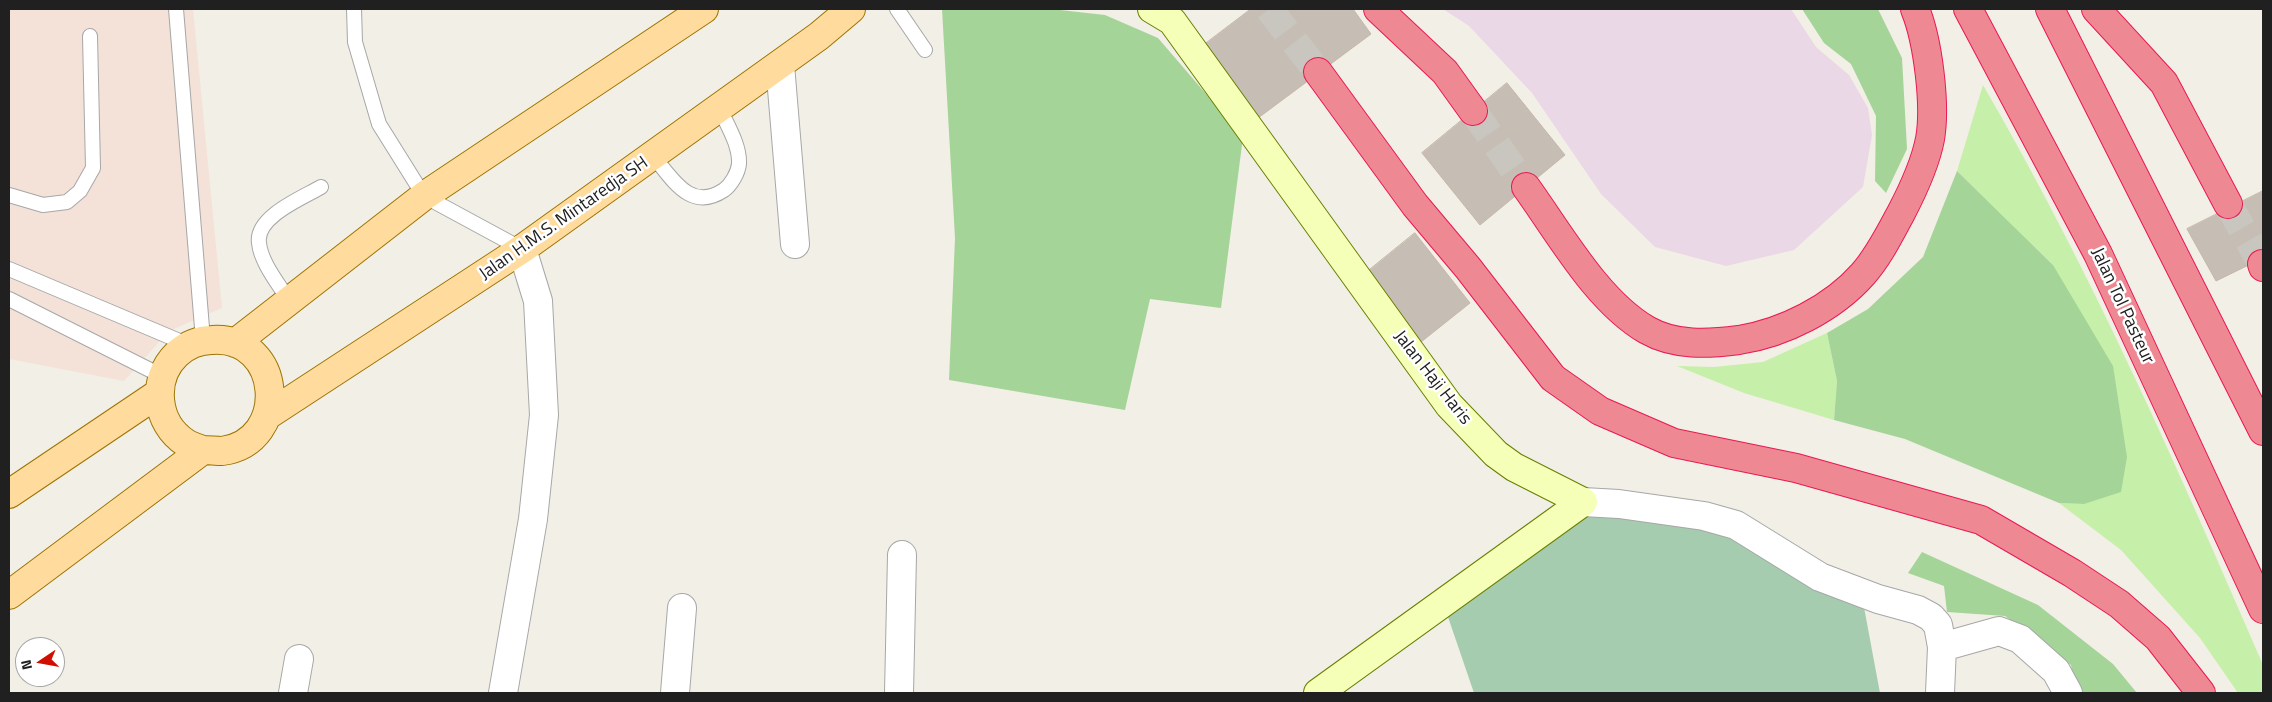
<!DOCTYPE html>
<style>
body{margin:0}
#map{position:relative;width:2272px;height:702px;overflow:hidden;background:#f2efe6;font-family:"Titillium Web",sans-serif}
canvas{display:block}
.frame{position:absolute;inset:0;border:10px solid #202020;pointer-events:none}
.north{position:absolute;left:15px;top:637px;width:50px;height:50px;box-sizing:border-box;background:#fff;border:1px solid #a6a6a6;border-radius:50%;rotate:258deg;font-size:14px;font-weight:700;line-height:20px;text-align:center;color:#202020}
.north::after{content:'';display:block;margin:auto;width:18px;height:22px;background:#d10f00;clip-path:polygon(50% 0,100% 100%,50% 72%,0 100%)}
</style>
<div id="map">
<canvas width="2272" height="702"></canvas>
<div class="frame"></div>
<div class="north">N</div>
</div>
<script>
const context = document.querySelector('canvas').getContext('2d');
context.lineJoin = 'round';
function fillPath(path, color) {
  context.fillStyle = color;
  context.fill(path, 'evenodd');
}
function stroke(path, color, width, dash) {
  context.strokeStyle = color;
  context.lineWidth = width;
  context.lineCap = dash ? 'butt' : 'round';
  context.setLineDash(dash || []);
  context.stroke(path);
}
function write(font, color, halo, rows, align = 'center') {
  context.font = font + ' "Titillium Web",sans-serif';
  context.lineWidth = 5;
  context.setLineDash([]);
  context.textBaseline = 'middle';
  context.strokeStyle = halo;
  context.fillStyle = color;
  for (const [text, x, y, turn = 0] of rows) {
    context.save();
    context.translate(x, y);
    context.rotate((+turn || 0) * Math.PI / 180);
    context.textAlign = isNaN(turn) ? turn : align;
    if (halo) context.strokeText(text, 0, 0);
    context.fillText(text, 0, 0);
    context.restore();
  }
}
fillPath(new Path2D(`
 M1443,9H1791L1816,47L1849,75L1868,108L1872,135L1863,187L1794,250L1726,266L1655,247L1601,194L1532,93L1469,26Z`), '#ebd8e6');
fillPath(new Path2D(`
 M9,9H193L222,308L169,331L124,381L9,359Z`), '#f4e2d9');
fillPath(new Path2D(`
 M1983,85C2091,271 2178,468 2263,665V693H2238L2200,638L2121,550L2059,503L2084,504L2053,265L1957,171Z
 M1827,333L1837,381L1834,420L1744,393L1677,366L1714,367L1763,362Z`), '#c6efa9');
fillPath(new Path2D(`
 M942,9H1051L1105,15L1158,38L1243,137L1221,308L1150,299L1125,410L949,380L955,238Z
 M1802,9H1878L1902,58L1907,149L1886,193L1875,181L1876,116L1851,64L1824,43Z
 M1957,171L2053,265L2113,366L2127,457L2121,492L2084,504L2059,503L1905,439L1834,420L1837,381L1827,333L1868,309L1923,257Z
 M1922,552L2038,605L2113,664L2137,693H2075L2071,665L2005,616L1947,612L1944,586L1908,573Z`), '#a5d498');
fillPath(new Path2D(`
 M1581,512L1716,526L1863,602L1880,693H1474L1447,614Z`), '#a5ccae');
const building = new Path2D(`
 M1251,9H1353L1371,34L1246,127L1192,54Z
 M1507,83L1565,155L1480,225L1422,153Z
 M2263,191V258L2216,281L2187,229Z
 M1415,233L1470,303L1416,346L1362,276Z`);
fillPath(building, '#c6beb5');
stroke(building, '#c5b6a7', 1);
stroke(new Path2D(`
 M1269,9L1318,72
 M1473,111L1526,187
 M2228,204L2262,264`), '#c8c6be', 28, [28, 14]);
const lane = new Path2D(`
 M176,9L203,340
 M354,9L355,42L379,124L424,196L522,249
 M897,9L925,50
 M654,157C673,180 691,212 724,190C731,185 738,173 739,164C740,145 727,125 720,109
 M9,195L43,205L67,202L80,191L93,168L90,36
 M9,269L189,345
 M9,299L162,376
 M289,301C279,284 261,263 259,243C255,217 302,198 321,187`);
const street = new Path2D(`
 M780,65L795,244
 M1583,502L1619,504L1704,516L1736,525L1820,577L1878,599L1918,610L1931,617L1938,625L1942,647L1940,693
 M1942,647L1999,631L2020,639L2056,671L2068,693
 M293,693L299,659
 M503,693L533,519L544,415L538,301L522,249
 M675,693L682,608
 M899,693L902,555`);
const secondary = new Path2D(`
 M1152,9L1172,21L1449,405L1496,454L1514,467L1583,502L1318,693`);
const primary = new Path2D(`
 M235,343L424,196L704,9
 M268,415L522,249L819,36L851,9
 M9,494L159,393
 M9,595L203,450C209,450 216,451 222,451C291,442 283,335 212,340C199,340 187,345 177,354C151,379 155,423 186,443C191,446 197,448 203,450`);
const highway = new Path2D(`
 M1378,9L1445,72L1473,111
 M1968,9L2098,254L2263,609
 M2050,9L2263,431
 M2096,9L2164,83L2228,204
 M1318,72L1415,205L1468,268L1553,378L1600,411L1674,443L1796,468L1981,520L2072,573L2119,604L2158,638L2201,693
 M1526,187C1560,234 1597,301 1647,330C1675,346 1708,344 1739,340C1784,333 1833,308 1863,274C1879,256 1890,233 1901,213C1913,190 1925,165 1930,139C1936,105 1928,41 1915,9
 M2262,264L2263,267`);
stroke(lane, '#a7a7a7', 16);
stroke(street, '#a7a7a7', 30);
stroke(secondary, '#687f00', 30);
stroke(primary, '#9d7400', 30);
stroke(highway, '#e91952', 30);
stroke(lane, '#fff', 14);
stroke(street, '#fff', 28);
stroke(secondary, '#f6ffb7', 28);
stroke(primary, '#ffdc9e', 28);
stroke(highway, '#ee8994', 28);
write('18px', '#202020', '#fff', [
 ["Jalan H.M.S. Mintaredja SH",564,219,-35],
 ["Jalan Tol Pasteur",2122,306,65],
 ["Jalan Haji Haris",1432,378,52]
]);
</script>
